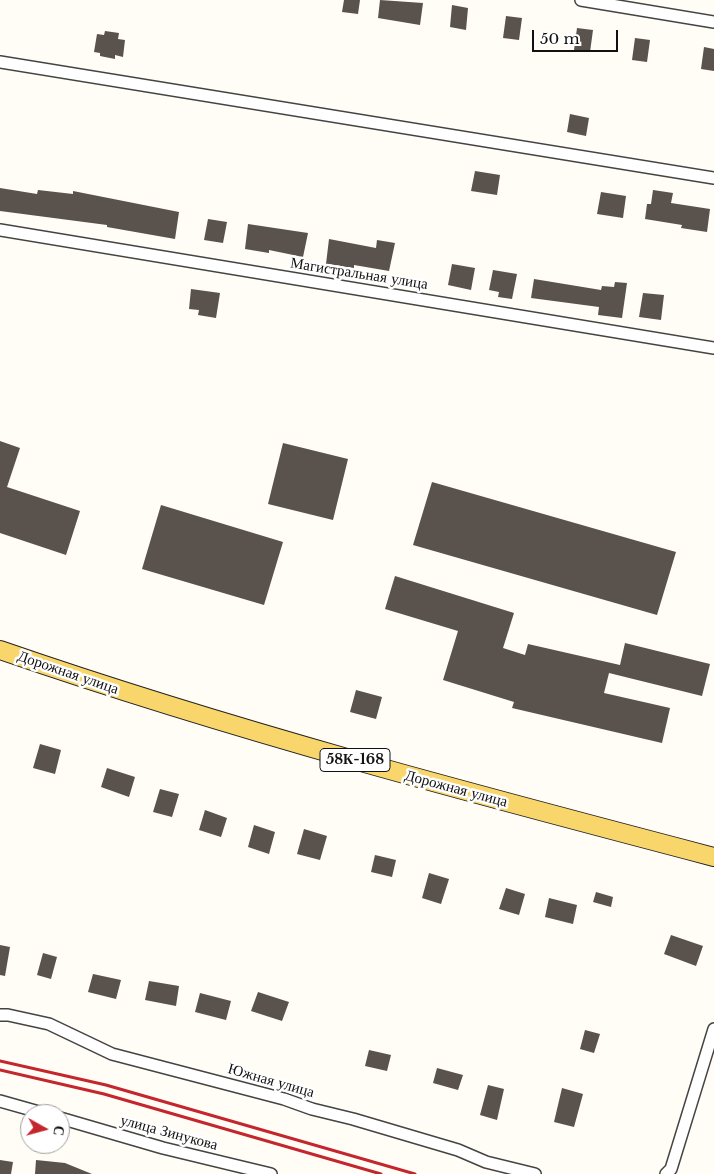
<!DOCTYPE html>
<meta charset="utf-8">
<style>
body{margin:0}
#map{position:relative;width:714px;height:1174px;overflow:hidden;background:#fffdf5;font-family:"Libre Baskerville",serif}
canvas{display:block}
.north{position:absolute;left:20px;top:1104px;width:50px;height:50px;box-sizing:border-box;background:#fff;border:1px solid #a0a0a0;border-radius:50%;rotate:97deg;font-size:14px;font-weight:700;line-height:20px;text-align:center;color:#111}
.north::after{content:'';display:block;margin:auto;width:18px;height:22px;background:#c4262e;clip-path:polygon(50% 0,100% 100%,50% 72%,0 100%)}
.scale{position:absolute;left:532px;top:30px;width:86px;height:22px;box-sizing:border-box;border:2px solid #111;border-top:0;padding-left:6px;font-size:15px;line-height:18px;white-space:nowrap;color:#111;-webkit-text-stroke:4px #fff;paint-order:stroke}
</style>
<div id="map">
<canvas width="714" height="1174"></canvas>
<div class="north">С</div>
<div class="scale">50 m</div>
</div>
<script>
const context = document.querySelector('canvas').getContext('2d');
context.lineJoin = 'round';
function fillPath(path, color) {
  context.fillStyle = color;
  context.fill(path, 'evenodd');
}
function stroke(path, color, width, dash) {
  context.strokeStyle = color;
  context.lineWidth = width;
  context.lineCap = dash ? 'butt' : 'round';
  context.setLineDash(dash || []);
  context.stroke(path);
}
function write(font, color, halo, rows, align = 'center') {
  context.font = font + ' "Libre Baskerville",serif';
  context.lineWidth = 5;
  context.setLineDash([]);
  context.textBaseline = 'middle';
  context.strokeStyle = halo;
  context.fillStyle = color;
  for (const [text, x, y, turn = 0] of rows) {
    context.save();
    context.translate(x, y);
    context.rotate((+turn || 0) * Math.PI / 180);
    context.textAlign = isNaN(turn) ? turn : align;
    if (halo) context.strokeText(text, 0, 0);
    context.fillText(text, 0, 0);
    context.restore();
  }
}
fillPath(new Path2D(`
 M344,0H360L358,14L342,12Z
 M380,0L423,3L420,25L378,18Z
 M452,5L468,8L466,30L450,27Z
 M506,16L522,18L519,40L503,38Z
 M577,28L593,30L590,52L574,50Z
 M105,31L119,33L118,39L125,40L123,57L115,55V59L100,56V53L94,52L97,34L104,35Z
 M635,38L650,40L647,62L632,60Z
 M704,47L714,49V71L701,69Z
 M570,114L589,118L586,136L567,132Z
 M475,171L500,175L497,195L471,191Z
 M0,188L37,194L38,190L73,194V191L179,212L175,239L107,227V225L0,211Z
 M653,190L673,193L671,203L710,209L707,232L681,228L682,225L645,219L647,204H651Z
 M601,192L626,196L623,218L597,214Z
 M208,219L227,222L223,243L204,240Z
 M248,224L308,233L303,257L269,250V253L245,249Z
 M329,239L376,248L377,240L395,243L389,271L354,265V268L326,264Z
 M452,264L475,268L471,290L448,285Z
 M493,270L517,274L512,299L498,297L499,292L489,290Z
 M534,279L601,290L602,286L614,287L615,282L627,283L622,318L598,315L599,307L531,298Z
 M191,289L220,293L216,318L198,315L199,310L189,309Z
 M643,293L664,295L661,320L639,317Z
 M0,441L20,448L7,487L80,511L66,555L0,533Z
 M283,443L348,459L333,520L268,504Z
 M432,482L676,552L657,615L413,545Z
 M161,505L283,542L264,605L142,569Z
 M395,576L514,613L503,648L525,655L528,644L620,665L625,643L710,664L702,696L609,673L604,693L670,708L662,743L512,708L514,702L443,680L458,631L385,609Z
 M356,690L382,697L376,719L350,712Z
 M40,744L61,750L55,774L33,768Z
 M107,768L135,777L129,797L101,787Z
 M160,789L179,794L172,817L153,812Z
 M205,810L227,818L221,837L199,830Z
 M254,825L275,832L269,854L248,847Z
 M304,829L327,836L320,860L297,854Z
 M375,855L396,860L392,877L371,872Z
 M429,873L449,879L441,904L422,898Z
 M506,888L525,894L519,915L499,909Z
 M596,892L613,897L611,907L593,902Z
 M549,898L577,905L573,924L545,917Z
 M671,935L703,946L696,966L664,954Z
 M0,945L10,947L5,976L0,975Z
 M43,953L57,957L51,979L37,975Z
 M93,974L121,980L116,999L88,992Z
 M149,981L179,986L176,1006L145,1000Z
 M258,992L289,1002L282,1021L251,1011Z
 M200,993L231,1001L226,1020L195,1012Z
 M585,1030L600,1034L594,1053L580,1049Z
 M369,1050L391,1055L387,1071L365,1066Z
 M437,1068L463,1075L458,1090L433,1083Z
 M488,1085L504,1089L497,1120L480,1115Z
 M562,1088L583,1094L574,1127L554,1122Z
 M0,1160L13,1162L11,1174H0Z
 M36,1160L65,1163L92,1174H35Z`), '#5a524d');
const street = new Path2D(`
 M581,0L714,22
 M0,62L714,178
 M0,230L714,348
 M0,1015H8L49,1024L112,1054L284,1099L312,1109L353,1119L458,1150L486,1162L535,1174
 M0,1101L46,1114
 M60,1118L163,1148L271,1174
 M666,1174L671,1169L714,1029`);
const primary = new Path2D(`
 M0,650C234,731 474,794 714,857`);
stroke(street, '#444', 14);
stroke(primary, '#222', 20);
stroke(street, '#fff', 11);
stroke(primary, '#f9d66b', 18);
stroke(new Path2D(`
 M0,1061L106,1085L415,1174
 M0,1070L104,1094L381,1174`), '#c4262e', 3);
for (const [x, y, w] of [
 [355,760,70]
]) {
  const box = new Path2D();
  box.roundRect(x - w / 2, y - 11.5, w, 23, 4);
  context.fillStyle = '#fff';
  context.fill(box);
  stroke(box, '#111', 1);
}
write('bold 14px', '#111', null, [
 ["58К-168",355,760]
]);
write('15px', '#111', '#fff', [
 ["Магистральная улица",359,274,9],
 ["Дорожная улица",68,673,19],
 ["Дорожная улица",456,789,15],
 ["Южная улица",271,1081,16],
 ["улица Зинукова",169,1133,15]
]);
</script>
